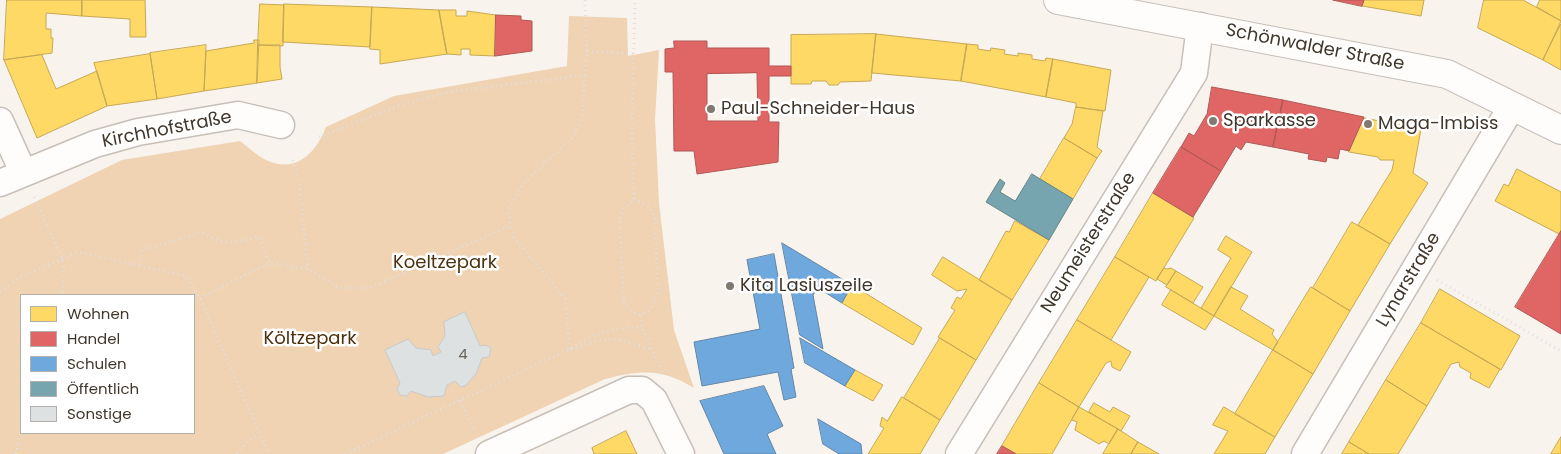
<!DOCTYPE html>
<meta charset="utf-8">
<style>
body{margin:0}
#map{position:relative;width:1561px;height:454px;overflow:hidden;background:#f9f3ed;font-family:Poppins,sans-serif}
canvas{display:block}
.legend{position:absolute;left:20px;top:294px;width:175px;height:140px;box-sizing:border-box;background:#fff;border:1px solid #b3afaa;margin:0;padding:6px 9px;list-style:none;font-size:15px;color:#40362b}
.legend li{display:flex;align-items:center;gap:10px;height:25px}
.legend b{width:25px;border:1px solid #b3afaa}
</style>
<div id="map">
<canvas width="1561" height="454"></canvas>
<ul class="legend">
<li><b style="height:14px;background:#ffd966"></b>Wohnen</li>
<li><b style="height:14px;background:#e06666"></b>Handel</li>
<li><b style="height:14px;background:#6fa8dc"></b>Schulen</li>
<li><b style="height:14px;background:#76a5af"></b>Öffentlich</li>
<li><b style="height:14px;background:#dde1e1"></b>Sonstige</li>
</ul>
</div>
<script>
const context = document.querySelector('canvas').getContext('2d');
context.lineJoin = 'round';
function fillPath(path, color) {
  context.fillStyle = color;
  context.fill(path, 'evenodd');
}
function stroke(path, color, width, dash) {
  context.strokeStyle = color;
  context.lineWidth = width;
  context.lineCap = dash ? 'butt' : 'round';
  context.setLineDash(dash || []);
  context.stroke(path);
}
function write(font, color, halo, rows, align = 'center') {
  context.font = font + ' Poppins,sans-serif';
  context.lineWidth = 5;
  context.setLineDash([]);
  context.textBaseline = 'middle';
  context.strokeStyle = halo;
  context.fillStyle = color;
  for (const [text, x, y, turn = 0] of rows) {
    context.save();
    context.translate(x, y);
    context.rotate((+turn || 0) * Math.PI / 180);
    context.textAlign = isNaN(turn) ? turn : align;
    if (halo) context.strokeText(text, 0, 0);
    context.fillText(text, 0, 0);
    context.restore();
  }
}
fillPath(new Path2D(`
 M569,16L627,18L628,56L659,50L655,119L659,203L674,330L694,388C662,368 640,370 605,379L443,454H0V219L122,160L240,141C248,147 256,155 266,160C296,174 316,153 326,127L394,96L567,66ZM21,295H194V433H21Z`), '#efd3b3');
const homes = new Path2D(`
 M7,0H82V16L46,13V29H51V38H53L52,53L4,60Z
 M82,0H145L146,37H130V19L82,16Z
 M1364,0H1424L1421,16L1362,6Z
 M1484,0H1523L1561,21L1543,60L1478,28Z
 M1540,0H1561V21L1537,7Z
 M260,4L284,5L283,46L258,45Z
 M284,4L372,7L370,47L283,42Z
 M372,7L439,10L447,54L380,64V50L370,49Z
 M439,10H456V16H467V11L496,15L495,56L470,55V49H461V55L447,54Z
 M1561,24V70L1543,60Z
 M876,34L871,81L840,82L838,85H829L826,81H812L811,84H791V35Z
 M876,34L967,44L961,81L872,73Z
 M254,40H259L257,83L204,91L206,51L254,43Z
 M967,44L978,45V49L990,51L991,48L1005,50L1004,54L1018,56V53L1032,55V59L1045,61L1046,58L1053,59L1046,97L961,81Z
 M206,45L204,91L157,99L150,53Z
 M258,45H280V67L282,79L257,83Z
 M150,54L157,99L107,106L94,63Z
 M42,55L56,89L97,71L107,106L37,138L4,60Z
 M1053,59L1111,70L1105,111L1076,107V103L1046,97Z
 M1076,107L1103,111L1097,147L1102,151L1097,158L1064,138L1072,124Z
 M1364,118L1421,129L1413,173L1428,183L1390,244L1358,225L1392,170L1394,160H1380L1378,157L1349,152Z
 M1064,138L1097,158L1073,199L1040,179Z
 M1517,169L1561,192V231L1559,234L1495,201L1504,184L1508,186Z
 M1153,193L1194,218L1156,281L1115,257Z
 M1015,221L1049,240L1012,300L979,280L1006,231L1009,232Z
 M1352,222L1390,244L1350,311L1313,288Z
 M1226,236L1252,252L1214,316L1201,308L1231,258L1218,250Z
 M943,257L1012,300L976,360L938,337L955,310L951,308L957,297L961,299L967,289L957,291L932,275Z
 M1115,257L1149,277L1111,340L1077,320Z
 M1164,268L1167,269L1171,268L1176,271L1167,285L1157,279Z
 M1176,271L1203,287L1193,303L1166,287Z
 M852,285L922,328L913,345L842,303Z
 M1231,287L1248,296L1240,309L1274,330L1272,334L1278,342L1273,350L1214,316Z
 M1311,287L1350,311L1313,374L1273,350Z
 M1440,289L1520,336L1501,370L1421,323Z
 M1171,290L1214,316L1205,330L1162,305Z
 M1077,320L1131,352L1120,371L1112,367L1111,361L1106,363L1079,407L1039,383Z
 M1421,323L1500,369L1489,388L1470,378L1471,373L1460,367L1459,362L1451,364L1427,406L1386,380Z
 M940,338L976,360L940,420L904,398Z
 M1273,350L1313,374L1275,437L1235,414Z
 M855,370L883,385L873,401L845,386Z
 M1386,380L1427,406L1398,454H1369L1349,442Z
 M1039,383L1079,407L1052,454H1016L1002,446Z
 M902,397L940,420L920,454H868L884,428L880,426L882,417L887,421Z
 M1094,403L1110,412L1113,407L1130,416L1121,431L1089,412Z
 M1079,407L1118,429L1109,444L1104,441L1099,444L1075,430L1077,422L1072,420Z
 M1224,407L1275,437L1265,454H1214L1228,431L1213,425Z
 M1118,429L1138,442L1131,454H1103Z
 M626,431L637,454H594L592,448Z
 M1561,437V454H1551Z
 M1138,442L1159,454H1131Z
 M1349,442L1369,454H1342Z`);
fillPath(homes, '#ffd966');
stroke(homes, '#c6a854', 1);
const shops = new Path2D(`
 M1333,0H1364L1362,6Z
 M496,15L521,16V20L532,21V51L495,56Z
 M674,41H707V48H769V66H791V76H769V122H779L778,162L697,174L694,151H674L673,72H665V49L674,48ZM757,73L758,121H707V74Z
 M1212,87L1283,100L1273,147L1246,142L1241,150L1236,146L1221,171L1181,147L1189,133L1194,136L1207,114Z
 M1283,100L1364,117L1349,151L1340,149L1338,159L1327,157L1326,162L1308,159L1309,154L1273,147Z
 M1181,147L1221,171L1193,217L1153,193Z
 M1561,231V334L1515,307Z
 M1002,446L1016,454H997Z`);
fillPath(shops, '#e06666');
stroke(shops, '#b05854', 1);
const schools = new Path2D(`
 M782,243L852,285L842,303L818,288L813,295L823,349L800,335Z
 M774,254L794,368L791,369L796,397L784,400L778,372L702,386L694,342L760,329L747,260Z
 M800,338L855,370L845,386L805,363Z
 M764,386L783,426L767,434L776,454H724L700,401Z
 M818,419L861,444L862,454H839L823,444Z`);
fillPath(schools, '#6fa8dc');
stroke(schools, '#6186a7', 1);
const public = new Path2D(`
 M1032,174L1073,199L1049,240L986,202L1000,179L1005,183L1000,192L1015,201Z`);
fillPath(public, '#76a5af');
stroke(public, '#668487', 1);
const building = new Path2D(`
 M465,312L480,346L486,345L491,348L489,357L482,358L476,374L465,386L461,387L455,381L447,385L444,396L428,397L411,391L407,396L400,395L397,389L400,383L385,350L408,339L416,348L431,350L433,356L441,352L438,347L445,336L444,322Z`);
fillPath(building, '#dde1e1');
stroke(building, '#c8cbcc', 1);
const street = new Path2D(`
 M0,121L23,172
 M0,183L95,144L138,132L238,115L281,125
 M489,454L629,390H642L654,400L681,454
 M959,454L1194,73L1200,26
 M1305,454L1512,106`);
const secondary = new Path2D(`
 M1058,0L1447,74L1561,130`);
stroke(street, '#c7bfb8', 29);
stroke(secondary, '#c7bfb8', 30);
stroke(new Path2D(`
 M587,51L634,54
 M319,137L398,106L448,92L586,75
 M293,160L299,181L308,269
 M34,197L62,258L64,274L62,295
 M634,199L649,206L655,218L658,293L650,310L641,315C630,312 625,307 623,296L620,220L622,210Z
 M634,199L632,132L635,0
 M139,266L142,250L202,232C225,245 233,245 258,236L269,263
 M1437,280L1561,351
 M0,291L19,278L78,252L185,276L200,298L269,454
 M200,298L269,263L308,269L339,288H370L511,225
 M641,315L642,327L663,373
 M570,349L565,299L513,236L508,211L522,185L574,136L582,116L587,51L585,0
 M571,349C583,348 600,338 610,339C623,339 639,346 653,350
 M460,401L475,432
 M16,454L21,430
 M237,454L247,441L258,434
 M345,454L570,349C596,332 612,328 642,327`), '#e2e0df', 3, [1, 4]);
stroke(street, '#fefdfc', 26);
stroke(secondary, '#fefdfc', 28);
for (const [x, y, r, color] of [
 [711,109,5,"#81786f"],
 [1213,121,5,"#81786f"],
 [1368,124,5,"#81786f"],
 [730,286,5,"#81786f"]
]) {
  const dot = new Path2D();
  dot.arc(x, y, r, 0, 2 * Math.PI);
  context.fillStyle = color;
  context.fill(dot);
  stroke(dot, '#fff', 2);
}
write('15px', '#69625a', null, [
 ["4",463,355]
]);
write('18px', '#40362b', '#fff', [
 ["Schönwalder Straße",1315,48,11],
 ["Kirchhofstraße",167,130,-11],
 ["Neumeisterstraße",1089,243,-58],
 ["Lynarstraße",1409,280,-59]
]);
write('18px', '#40362b', '#fff', [
 ["Paul-Schneider-Haus",721,109],
 ["Sparkasse",1223,121],
 ["Maga-Imbiss",1378,124],
 ["Kita Lasiuszeile",740,286]
], 'left');
write('18px', '#4d310d', '#fff', [
 ["Koeltzepark",445,263],
 ["Költzepark",310,339]
]);
</script>
